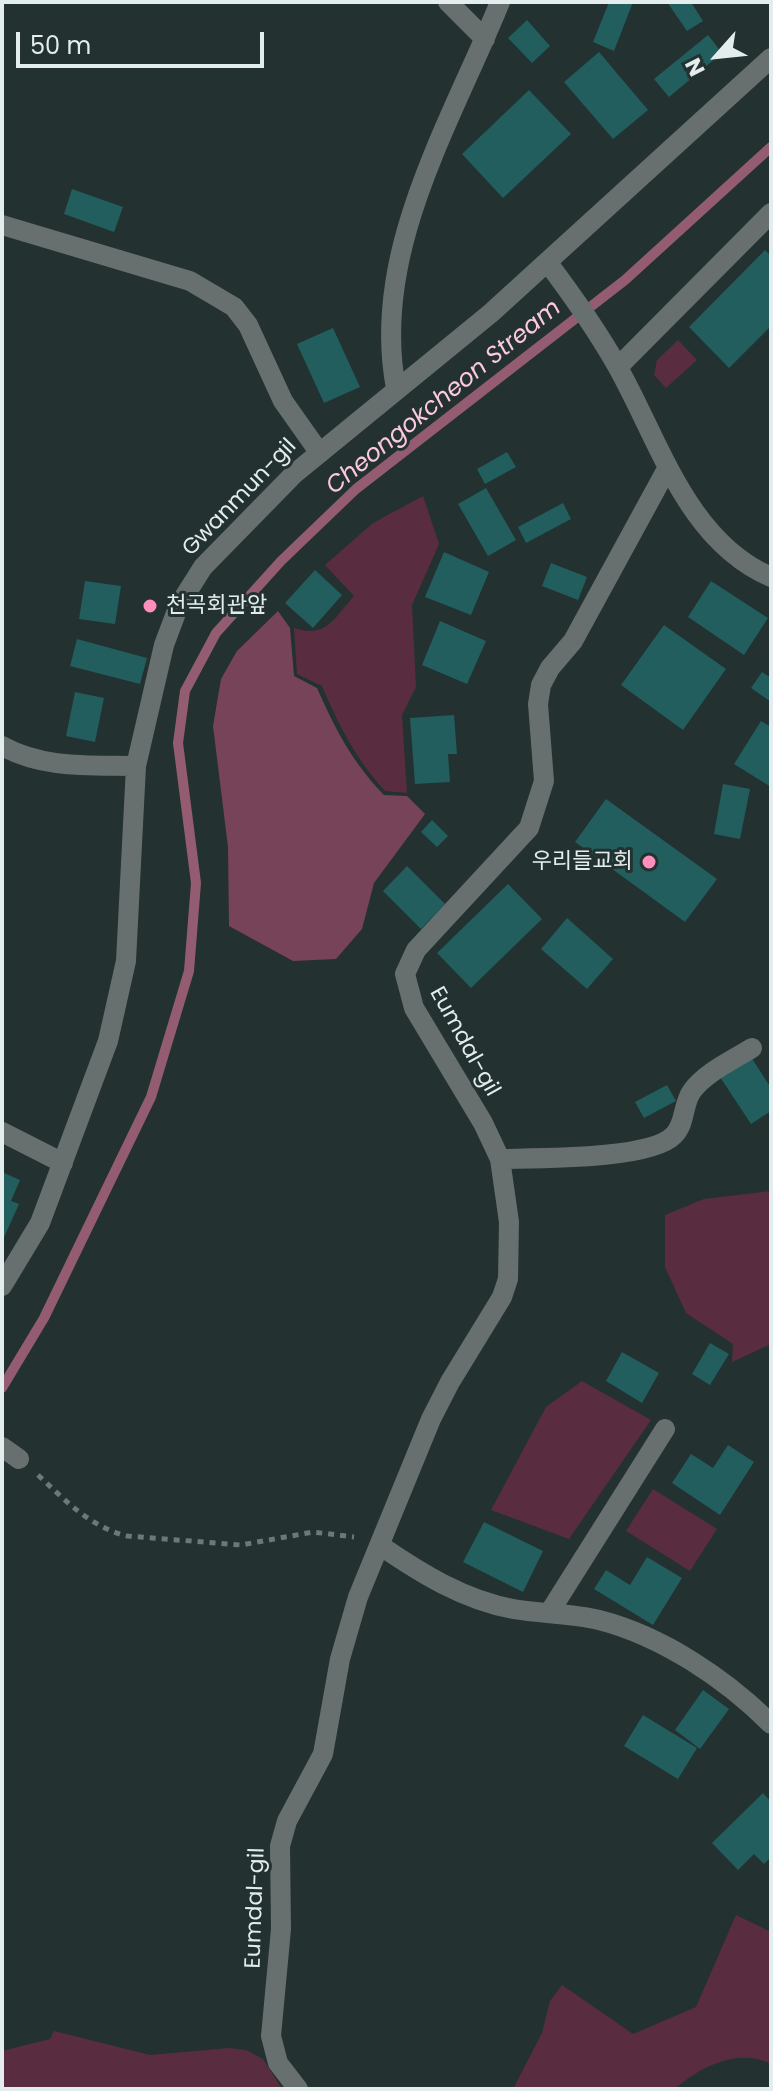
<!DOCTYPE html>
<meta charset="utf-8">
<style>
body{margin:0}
#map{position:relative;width:773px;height:2091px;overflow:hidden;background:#233131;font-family:Poppins,sans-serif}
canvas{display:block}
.frame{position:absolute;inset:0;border:4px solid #e4eded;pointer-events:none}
.north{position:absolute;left:677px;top:16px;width:80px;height:80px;-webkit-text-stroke:6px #233131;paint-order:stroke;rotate:243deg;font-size:22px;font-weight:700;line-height:32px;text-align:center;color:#e4eded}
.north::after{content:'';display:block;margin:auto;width:28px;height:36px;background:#e4eded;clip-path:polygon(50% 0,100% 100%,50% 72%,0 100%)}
.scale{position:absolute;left:16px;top:32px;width:248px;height:36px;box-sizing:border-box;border:4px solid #e4eded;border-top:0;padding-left:10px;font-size:24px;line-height:28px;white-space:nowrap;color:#e4eded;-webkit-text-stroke:6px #233131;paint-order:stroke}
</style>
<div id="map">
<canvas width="773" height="2091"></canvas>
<div class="frame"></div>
<div class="north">N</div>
<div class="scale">50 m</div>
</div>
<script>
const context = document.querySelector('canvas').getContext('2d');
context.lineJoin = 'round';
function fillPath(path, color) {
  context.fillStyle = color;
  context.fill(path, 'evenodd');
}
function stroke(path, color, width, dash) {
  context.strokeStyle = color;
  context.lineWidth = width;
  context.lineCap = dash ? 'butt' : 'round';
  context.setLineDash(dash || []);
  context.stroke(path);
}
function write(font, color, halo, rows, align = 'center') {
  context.font = font + ' Poppins,"Noto Sans KR",sans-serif';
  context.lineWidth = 6;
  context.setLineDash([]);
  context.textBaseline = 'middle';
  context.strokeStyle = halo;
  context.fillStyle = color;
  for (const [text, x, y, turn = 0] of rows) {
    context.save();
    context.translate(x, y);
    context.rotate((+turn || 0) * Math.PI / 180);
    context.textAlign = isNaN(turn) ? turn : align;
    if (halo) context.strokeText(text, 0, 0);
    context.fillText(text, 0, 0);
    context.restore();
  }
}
fillPath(new Path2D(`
 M678,340L697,360L666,388L654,375L657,360Z
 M423,496L439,544L412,605L416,687L402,715L407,793L385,791C356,759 339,726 322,686L297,674L294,628C326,639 334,618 354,596L325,565L373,523Z
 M771,1191V1344L732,1362L733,1344L686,1313L665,1267V1215L704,1199Z
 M582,1381L651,1420L569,1539L491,1510L546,1407Z
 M653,1489L717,1529L690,1571L626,1531Z
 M736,1915L771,1932V2064C739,2047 699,2067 675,2089H513L542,2033L550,2001L562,1985L633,2034L696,2007Z
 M54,2031L150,2055L229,2048L246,2050L263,2059L282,2089H2V2051L50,2039Z`), '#592d3f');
fillPath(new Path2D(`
 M278,611L290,628L294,676L317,688C335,729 353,763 384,795L407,796L425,814L374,883L362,929L336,959L293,961L229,926L228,847L213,726L221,679L237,651Z`), '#774358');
stroke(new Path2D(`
 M2,1388L44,1318L151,1097L189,971L196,883L178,743L185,691L216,633L281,561L356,489L625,280L771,147`), '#935c71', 10);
fillPath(new Path2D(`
 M609,2H633L614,51L593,42Z
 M667,2H691L703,21L687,31Z
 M527,20L550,46L532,63L508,38Z
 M708,35L722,53L669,97L654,79Z
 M599,52L648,110L613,139L564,82Z
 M529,90L571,134L503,198L462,154Z
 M72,189L123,207L114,232L64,214Z
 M765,250L771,256V326L729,368L689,327Z
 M333,328L360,387L324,403L297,344Z
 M507,452L516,467L485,484L477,469Z
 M486,488L516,540L488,556L458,504Z
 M563,503L571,519L526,543L518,527Z
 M444,552L489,572L471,615L425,597Z
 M551,563L587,577L578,600L542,586Z
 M315,570L342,595L313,628L285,603Z
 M85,581L121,586L115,624L79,619Z
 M711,581L768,618L744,655L688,617Z
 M440,621L486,641L467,684L422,665Z
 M664,625L726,669L683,730L621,685Z
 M77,639L147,658L140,684L70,666Z
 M762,672L771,678V702L751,688Z
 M75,692L104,698L95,742L66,736Z
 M454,715L457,754H448L450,782L415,784L410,718Z
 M761,721L771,727V787L734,764Z
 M723,784L750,789L740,839L714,834Z
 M606,799L717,879L685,922L575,842Z
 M432,820L448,836L437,847L421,832Z
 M407,866L445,904L421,929L383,891Z
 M508,884L542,919L471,988L437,953Z
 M567,918L613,959L587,989L541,949Z
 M751,1057L771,1088V1111L751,1124L720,1077Z
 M667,1085L676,1101L644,1118L635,1102Z
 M2,1172L20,1180L11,1201L19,1204L2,1242Z
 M710,1343L729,1354L710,1385L692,1374Z
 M622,1352L659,1373L642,1403L606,1381Z
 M728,1445L754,1462L720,1515L672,1483L691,1454L713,1468Z
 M484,1522L543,1551L523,1592L463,1562Z
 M647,1557L682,1578L653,1625L594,1589L606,1570L630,1585Z
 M703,1690L729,1709L700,1749L675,1730Z
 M643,1715L697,1748L678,1779L624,1746Z
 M763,1793L771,1802V1857L764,1864L754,1854L738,1870L712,1843Z`), '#215e5d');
stroke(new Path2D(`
 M38,1475C65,1500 90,1527 127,1536L241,1545L313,1532L354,1537`), '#6d7979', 5, [6, 6]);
stroke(new Path2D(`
 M448,2L485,39
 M2,225L190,281L234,307L248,325L283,401L319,452
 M548,263C572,295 596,329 616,364C658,437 686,541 771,577
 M618,367L771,213
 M396,388C370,253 451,123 500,2
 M2,746C44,769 89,765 136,766
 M2,1132L63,1163
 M500,1159C536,1158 651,1160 674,1135C686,1123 682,1105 692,1091C706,1072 733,1060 752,1048
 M2,1286L40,1223L108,1041L126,961L136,766L164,645L179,605L203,567L294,474L491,313L771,58
 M2,1447L19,1459
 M381,1546C422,1574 464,1600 513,1609C542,1614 571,1613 599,1620C662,1636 726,1679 771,1724
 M549,1613L665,1429
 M298,2089L278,2063L271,2036L281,1929L280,1846L287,1821L323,1754L340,1659L358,1597L431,1419L450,1382L502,1297L508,1279L509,1222L500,1159L483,1123L414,1008L405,974L416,950L529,828L544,781L538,704L541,685L550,668L573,641L668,467`), '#686f6f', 20);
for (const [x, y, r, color] of [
 [150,606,8,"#fe8ebc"],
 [649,862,8,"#fe8ebc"]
]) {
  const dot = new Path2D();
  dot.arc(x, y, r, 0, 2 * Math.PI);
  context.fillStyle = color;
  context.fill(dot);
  stroke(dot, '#233131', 3);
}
write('22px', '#e4eded', '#233131', [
 ["Gwanmun-gil",240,498,-46],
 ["Eumdal-gil",464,1042,61],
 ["Eumdal-gil",256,1908,-88]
]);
write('22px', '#e4eded', '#233131', [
 ["천곡회관앞",166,606],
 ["우리들교회",633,862,"right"]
], 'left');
write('italic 24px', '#fdc9dc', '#233131', [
 ["Cheongokcheon Stream",444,398,-39]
]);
</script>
